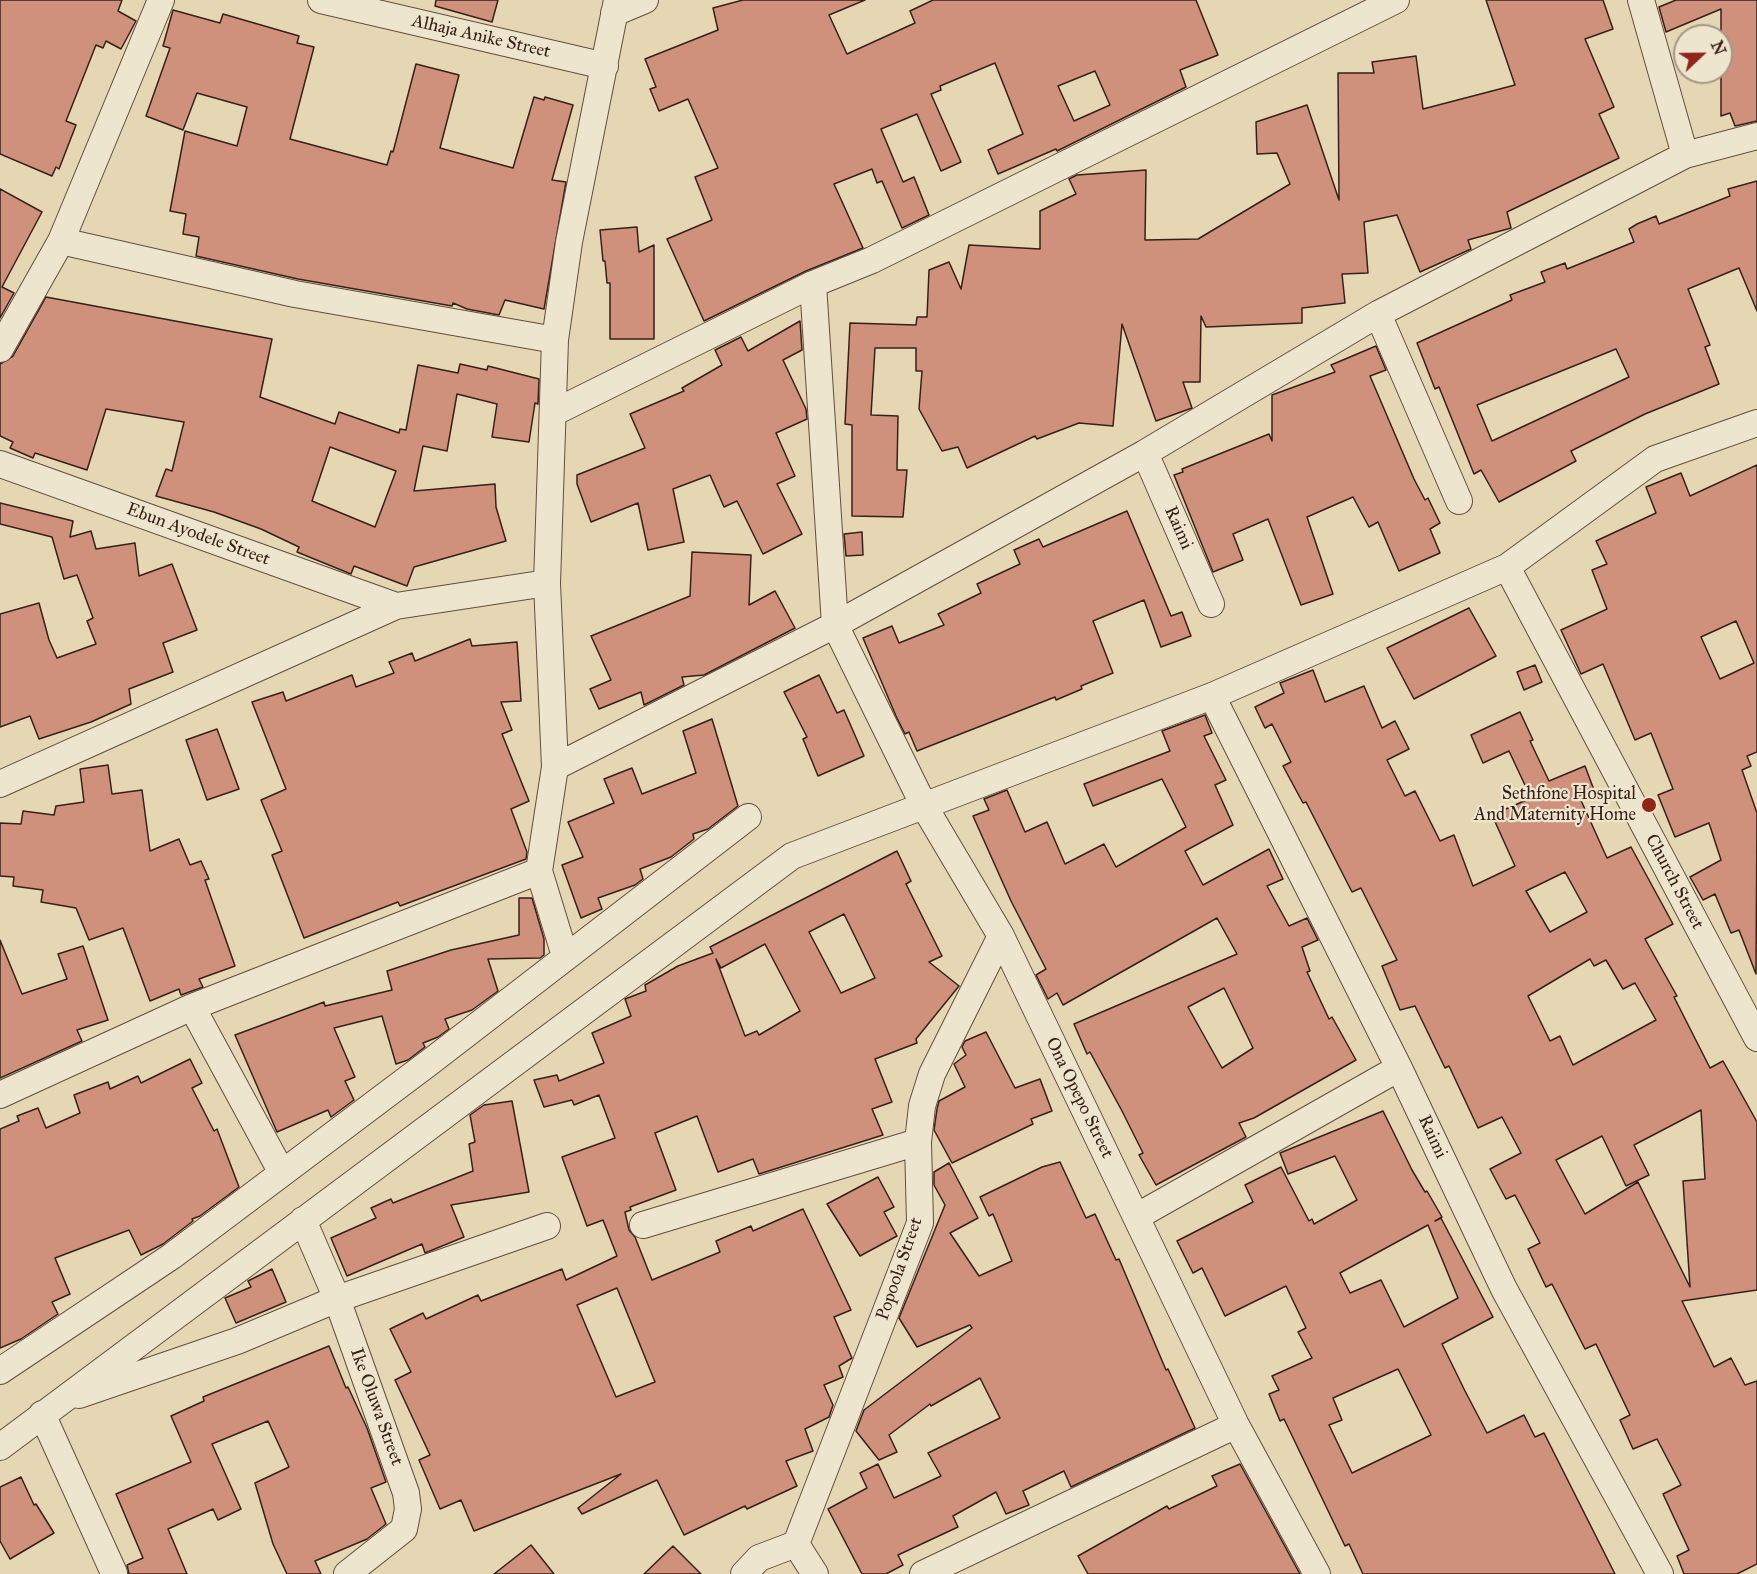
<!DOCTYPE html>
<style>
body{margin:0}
#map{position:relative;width:1757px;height:1574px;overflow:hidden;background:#e5d7b4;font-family:"IM FELL Great Primer",serif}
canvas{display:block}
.north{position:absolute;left:1673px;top:24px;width:60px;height:60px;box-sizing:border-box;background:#eee5ce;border:2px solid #a59785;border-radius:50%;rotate:68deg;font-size:16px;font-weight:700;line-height:24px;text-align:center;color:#372117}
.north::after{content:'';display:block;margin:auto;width:21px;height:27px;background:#8f2418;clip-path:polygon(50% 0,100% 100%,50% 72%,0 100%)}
</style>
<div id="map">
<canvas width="1757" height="1574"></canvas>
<div class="north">N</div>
</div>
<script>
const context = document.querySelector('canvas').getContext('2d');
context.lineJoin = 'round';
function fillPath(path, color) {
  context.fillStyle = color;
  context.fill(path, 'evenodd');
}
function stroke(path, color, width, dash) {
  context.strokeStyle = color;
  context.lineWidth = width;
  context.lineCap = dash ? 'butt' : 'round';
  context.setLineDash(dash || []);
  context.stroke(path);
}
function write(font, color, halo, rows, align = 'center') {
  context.font = font + ' "IM FELL Great Primer",serif';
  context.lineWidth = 4.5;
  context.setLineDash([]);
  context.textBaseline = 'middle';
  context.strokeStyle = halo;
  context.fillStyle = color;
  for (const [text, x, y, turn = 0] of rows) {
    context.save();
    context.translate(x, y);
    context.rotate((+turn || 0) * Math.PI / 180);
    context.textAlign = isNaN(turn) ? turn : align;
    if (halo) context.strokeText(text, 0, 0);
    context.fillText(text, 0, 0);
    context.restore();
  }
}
const building = new Path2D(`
 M0,0H122L118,11L136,21L121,49L106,41L103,48L96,45L66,121L76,125L59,169L56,167L52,176L0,154Z
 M436,0H498L492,22L435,6Z
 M743,0H865L829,15L847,54L915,23L910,11L933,0H1196L1218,55L1180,70L1186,87L1057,151L1056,149L998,174L988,150L1023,134L995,63L940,86L941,90L931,94L961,162L941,171L917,114L881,129L903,182L914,177L929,215L902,228L882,181L877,183L872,169L834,184L863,248L806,271L704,321L667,239L712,220L695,177L718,168L688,99L659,111L650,89L656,87L645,59L718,30L713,8ZM1095,71L1110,105L1074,121L1058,86Z
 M1486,0H1603L1613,29L1585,39L1614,107L1599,114L1619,158L1507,212L1511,228L1468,240L1471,249L1420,272L1397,215L1364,222L1368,273L1342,274L1345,303L1302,308V323L1206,327L1201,316L1200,382H1183L1192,408L1156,421L1122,324L1113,426L1079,423L1037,439L1035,436L967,468L958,447L942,451L919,409L922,371H916V348H875L871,415L898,416L897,470H907L903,517L852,516V425L845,424L850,323L916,325L917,317H927L929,270L949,262L961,289L969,245L1040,249V211L1076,194L1069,179L1077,175L1146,170L1145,240L1198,239L1290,184L1277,153L1257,154L1256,122L1307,105L1339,200L1338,73H1374L1372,62L1416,56L1423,109L1515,85Z
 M1676,0H1757V121L1735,126L1730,113L1721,116V9L1666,32L1659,7Z
 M173,10L220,23L223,14L299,36L297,43L314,47L290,139L387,165L391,151L393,152L416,64L459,75L440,148L513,168L534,97L544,100L545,97L573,105L552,180L566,182L544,309L505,300L499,315L467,309L453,303L452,306L298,279L196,256L199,237L183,234L186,214L170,211L185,131L237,146L247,107L197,93L183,130L146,116L170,48L163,46Z
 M1757,181V311L1739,268L1688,289L1710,345L1705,347L1719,384L1645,414L1571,451L1576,461L1499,502L1481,470L1474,474L1439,387L1435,389L1417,343L1512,300L1510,295L1545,282L1541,272L1565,263L1567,269L1634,242L1629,229L1637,224L1656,216L1659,224L1730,196L1728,189ZM1616,349L1629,377L1492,441L1477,405Z
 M0,189L42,212L2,287L14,293L0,318Z
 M637,227L639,252L654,245V339H610V283H607L605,261H603L600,230Z
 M46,297L272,339L260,397L335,424L339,412L399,433L400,429L406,430L418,365L458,373L460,364L487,370L488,366L539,379L538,404L535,403L529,442L492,437L497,404L457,394L447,451L423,446L414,491L495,484L496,507L506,541L414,567L407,586L354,566L351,574L297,552L299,547L261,529L214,512L156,496L166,469L172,471L184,422L106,409L87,470L35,453L33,458L10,448L13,442L0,436V364L13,356ZM330,447L396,471L375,527L312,501Z
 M800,321L802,350L783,360L806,409L807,419L776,433L795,476L777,484L802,534L763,554L737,501L724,507L710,475L673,489L684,542L648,550L638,503L591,522L577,484V475L645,448L630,414L684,391L682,388L722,365L715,350L741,337L748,351Z
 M1376,346L1386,370L1370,376L1414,479L1425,500L1428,498L1440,523L1430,529L1440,553L1399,571L1378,522L1369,527L1353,497L1307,517L1333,594L1301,605L1268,519L1233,534L1243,560L1213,572L1174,475L1183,472L1182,469L1269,434L1272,441V395L1335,372L1331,365Z
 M1757,465V752L1747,756L1751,766L1742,770L1757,813L1756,974L1739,930L1731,933L1715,894L1703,900L1690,877L1721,860L1709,823L1675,837L1658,795L1673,789L1651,733L1635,740L1603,664L1581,674L1561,630L1607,609L1592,570L1607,564L1596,541L1656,513L1646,487L1681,473L1690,496ZM1736,621L1754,663L1720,679L1701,637Z
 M0,503L73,521L70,537L91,531L96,549L135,543L139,576L172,564L197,630L163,643L173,672L129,689L131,704L91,722L39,739L30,716L0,727V614L39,603L49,640L57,658L96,644L87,621L93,618L77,575L64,579L52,537L0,524Z
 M1127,511L1171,616L1182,612L1191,636L1161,647L1144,600L1093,621L1113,673L1081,686L1082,689L1056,700L1055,697L917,751L909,732L905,734L896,716L863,638L892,626L899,643L944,625L938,614L981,593L977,584L1020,564L1014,550L1039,539L1043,547Z
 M862,532L863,555L846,556L844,534Z
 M692,552L751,555L749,605L775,591L795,628L704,675L682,677L684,685L644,705L641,692L599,709L590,689L611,680L591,636L690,596Z
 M1469,608L1496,656L1414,699L1387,648Z
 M470,639L472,646L517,642L521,701L501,702L512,730L502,734L529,801L511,809L527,852L526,859L400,906L398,902L304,938L272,855L282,851L261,800L286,789L252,702L283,692L286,701L352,675L356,687L394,673L389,662L412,653L415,661Z
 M1535,665L1542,682L1524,690L1517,672Z
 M1313,670L1325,702L1364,686L1382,728L1395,721L1409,749L1387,760L1405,796L1415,791L1440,841L1454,835L1473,886L1515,866L1492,815L1531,798L1509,751L1483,763L1471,735L1520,712L1533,740L1530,741L1549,781L1585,766L1594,790L1579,796L1607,858L1631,847L1673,924L1645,939L1677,996L1674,997L1710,1068L1723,1061L1757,1122V1290L1682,1301L1714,1367L1731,1358L1745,1385L1757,1381V1564L1737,1574H1684L1677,1556L1689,1550L1663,1494L1681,1485L1657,1439L1633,1449L1620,1420L1630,1415L1596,1344L1585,1349L1552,1284L1546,1287L1528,1249L1540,1243L1515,1195L1506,1199L1490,1169L1521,1153L1502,1117L1478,1128L1449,1066L1445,1068L1415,1006L1400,1010L1382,966L1397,960L1361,888L1352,892L1306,802L1303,803L1283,766L1291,762L1272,724L1265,728L1255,707L1284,693L1280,683ZM1565,872L1587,912L1550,932L1526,891ZM1590,959L1594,966L1606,960L1623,989L1635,983L1656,1020L1573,1065L1560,1036L1550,1041L1528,996ZM1701,1110L1705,1179L1683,1181L1690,1287L1638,1182L1585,1214L1556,1160L1602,1136L1626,1186L1649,1175L1634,1145Z
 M819,675L837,713L844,710L864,756L818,776L803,739L807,737L784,692Z
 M1205,715L1212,733L1204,736L1226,780L1215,785L1233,825L1185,851L1203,885L1269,849L1283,879L1267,886L1289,926L1307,918L1318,940L1302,947L1310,971L1307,972L1329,1019L1332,1017L1356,1060L1254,1118L1239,1123L1246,1137L1156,1185L1139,1155L1143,1153L1122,1111L1090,1052L1087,1054L1074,1024L1237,954L1217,918L1063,1005L1057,993L1048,999L1036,975L1046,969L1011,901L973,816L989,810L984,799L1007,790L1025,832L1047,822L1065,864L1104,844L1116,867L1186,827L1162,779L1093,806L1084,784L1170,751L1162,731ZM1224,988L1253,1048L1222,1068L1188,1007Z
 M712,719L738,806L708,829L693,834L694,839L671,857L640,869L643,879L635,885L598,898L602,909L581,918L562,865L583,857L568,822L614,803L604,779L632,768L642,794L696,773L683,731Z
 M217,729L239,789L207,800L186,740Z
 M108,765L112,794L142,790L150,851L179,839L190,865L201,861L209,879L205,880L235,966L199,979L203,987L181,995L179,989L150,1001L123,928L89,940L76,908L41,902L43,890L13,886L14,877L0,876V823L21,824L23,811L54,815L56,806L84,802L80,769Z
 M897,851L911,881L906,884L942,956L929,962L959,986L916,1039L917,1043L875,1059L892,1102L872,1109L883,1135L759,1174L753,1159L718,1172L697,1116L655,1133L676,1190L630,1207L631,1210L625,1212L629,1230L635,1237L652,1280L720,1252L716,1241L751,1226L753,1231L803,1209L851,1310L834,1317L852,1358L839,1366L843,1377L824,1385L833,1405L829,1417L805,1429L813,1451L786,1461L797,1486L747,1509L745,1506L684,1535L657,1480L582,1514L578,1508L621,1474L474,1531L461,1500L440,1509L419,1460L430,1455L395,1380L411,1372L390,1329L423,1313L426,1319L478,1295L481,1301L562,1269L566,1280L617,1256L603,1220L587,1226L562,1157L615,1138L599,1095L574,1105L572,1100L544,1107L534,1080L557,1075L559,1081L604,1063L592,1033L631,1016L625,999L646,991L645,985L678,966L713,953L710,947ZM844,914L875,978L841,993L809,932ZM765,944L800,1011L759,1035L757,1031L745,1036L716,959L721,968ZM617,1288L655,1382L616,1397L577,1305Z
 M519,898H532L544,939V955L540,958L488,959L498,991L472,1010L445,1019L449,1029L438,1037L423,1043L425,1047L408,1060L396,1064L382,1016L334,1028L355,1077L345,1081L354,1100L331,1117L328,1110L277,1132L235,1035L324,1002L325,1006L392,990L387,971L451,950L519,935Z
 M0,940L22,994L67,979L58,954L83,946L108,1020L77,1030L82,1041L0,1078Z
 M986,1032L1015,1088L1040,1079L1052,1111L1031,1119L1033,1124L952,1163L934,1130L937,1109L939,1101L965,1087L954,1064L966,1055L962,1047L965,1041Z
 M190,1059L202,1083L192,1088L214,1131L217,1129L239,1187L200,1216L192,1219L193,1221L163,1244L141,1255L129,1230L55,1258L70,1294L52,1302L58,1314L21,1339L0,1348V1129L19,1121L17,1116L38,1108L46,1128L80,1113L74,1095L108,1082L110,1089L138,1076L141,1083Z
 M512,1101L529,1192L451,1205L464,1237L425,1253L422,1244L347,1276L331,1238L376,1218L371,1208L391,1199L393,1203L473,1171L469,1144L475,1142L470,1115L484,1105Z
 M1383,1111L1412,1170L1425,1192L1427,1191L1442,1217L1435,1221L1441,1218L1493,1317L1442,1344L1465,1391L1487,1433L1524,1415L1535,1437L1544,1433L1615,1574H1363L1349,1544L1345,1546L1284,1419L1280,1421L1269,1394L1279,1390L1272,1376L1312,1358L1298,1332L1306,1328L1286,1286L1225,1316L1202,1268L1193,1273L1177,1241L1253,1202L1245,1185L1281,1167L1309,1221L1312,1219L1314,1224L1357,1200L1335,1156L1288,1174L1280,1153ZM1428,1225L1458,1298L1404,1327L1381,1280L1350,1293L1340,1273ZM1398,1369L1431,1435L1352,1473L1329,1425L1342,1420L1333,1398Z
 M1060,1162L1086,1218L1095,1214L1116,1260L1119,1259L1166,1370L1168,1369L1195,1428L1071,1487L1064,1471L1023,1491L1029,1505L1006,1514L996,1492L953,1516L958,1527L898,1555L903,1565L886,1574H862L828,1509L867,1488L860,1473L878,1464L894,1498L941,1476L928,1453L1000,1418L980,1378L931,1406L930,1404L889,1435L897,1452L879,1460L856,1431L864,1410L972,1328L970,1325L917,1347L899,1318L945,1205L934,1185V1172L949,1163L978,1218L950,1233L979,1276L1012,1261L993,1214L989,1216L980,1197L1042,1167Z
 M878,1177L894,1207L884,1212L897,1236L860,1256L827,1204Z
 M272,1269L286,1302L236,1323L225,1298L251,1287L248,1281Z
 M329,1346L346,1388L348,1387L367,1428L386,1482L371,1488L386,1524L367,1539L315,1561L321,1574H287L273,1544L255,1483L289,1467L268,1421L212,1444L241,1509L218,1520L213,1509L168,1529L187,1574H129L127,1565L143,1558L116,1494L191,1462L171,1416L204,1401L203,1397Z
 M1240,1464L1300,1574H1088L1078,1556L1167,1506L1169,1509L1217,1486L1212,1476Z
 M21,1477L34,1505L36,1504L54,1533L10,1559L0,1541V1487Z
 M531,1545L554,1574H494Z
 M673,1546L701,1574H644Z`);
fillPath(building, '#cf917c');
stroke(building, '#372117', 1.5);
const minor = new Path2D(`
 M321,0L605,66
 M1641,0L1685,155
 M614,13L645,0
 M61,241L295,294L555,340
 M813,284L835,625L924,806L1001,936L1236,1425L1317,1574
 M1378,314L1459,501
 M0,349L61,241L161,0
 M555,412L813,284L872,260L1396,0
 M1145,453L1211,604
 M0,464L396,606
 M1507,567L1757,1038
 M1212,696L1399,1068L1504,1289L1660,1574
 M555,767L835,625L1145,453L1378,314L1685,155L1757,136
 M0,784L396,606L547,583
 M539,871L565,956
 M192,1007L282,1173
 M0,1095L192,1007L539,871L555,767L547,583L555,340L569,242L617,0
 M1136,1217L1399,1068
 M303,1220L337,1299L406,1493L408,1509L404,1529L347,1574
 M643,1225L918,1142
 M0,1371L172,1256L430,1062L748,817
 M79,1395L237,1341L337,1299L547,1226
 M42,1414L114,1573
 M0,1447L792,856L1212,696L1507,567L1655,459L1757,423
 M796,1544L815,1574
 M744,1574L759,1558L796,1544L920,1223L918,1142L922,1106L932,1074L1001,936
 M923,1574L1236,1425`);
stroke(minor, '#624e3e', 28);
stroke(minor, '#eee5ce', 26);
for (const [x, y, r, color] of [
 [1649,805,8,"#8f2418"]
]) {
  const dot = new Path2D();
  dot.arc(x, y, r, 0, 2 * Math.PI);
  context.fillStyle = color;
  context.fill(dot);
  stroke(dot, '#eee5ce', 2);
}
write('18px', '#372117', '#eee5ce', [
 ["Alhaja Anike Street",481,37,13],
 ["Raimi",1178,528,66],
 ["Ebun Ayodele Street",198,535,20],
 ["Church Street",1674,882,62],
 ["Ona Opepo Street",1079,1098,64],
 ["Raimi",1432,1137,65],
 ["Popoola Street",900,1269,-71],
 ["Ike Oluwa Street",376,1407,70]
]);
write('18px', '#372117', '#eee5ce', [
 ["Sethfone Hospital",1636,795],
 ["And Maternity Home",1636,816]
], 'right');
</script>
